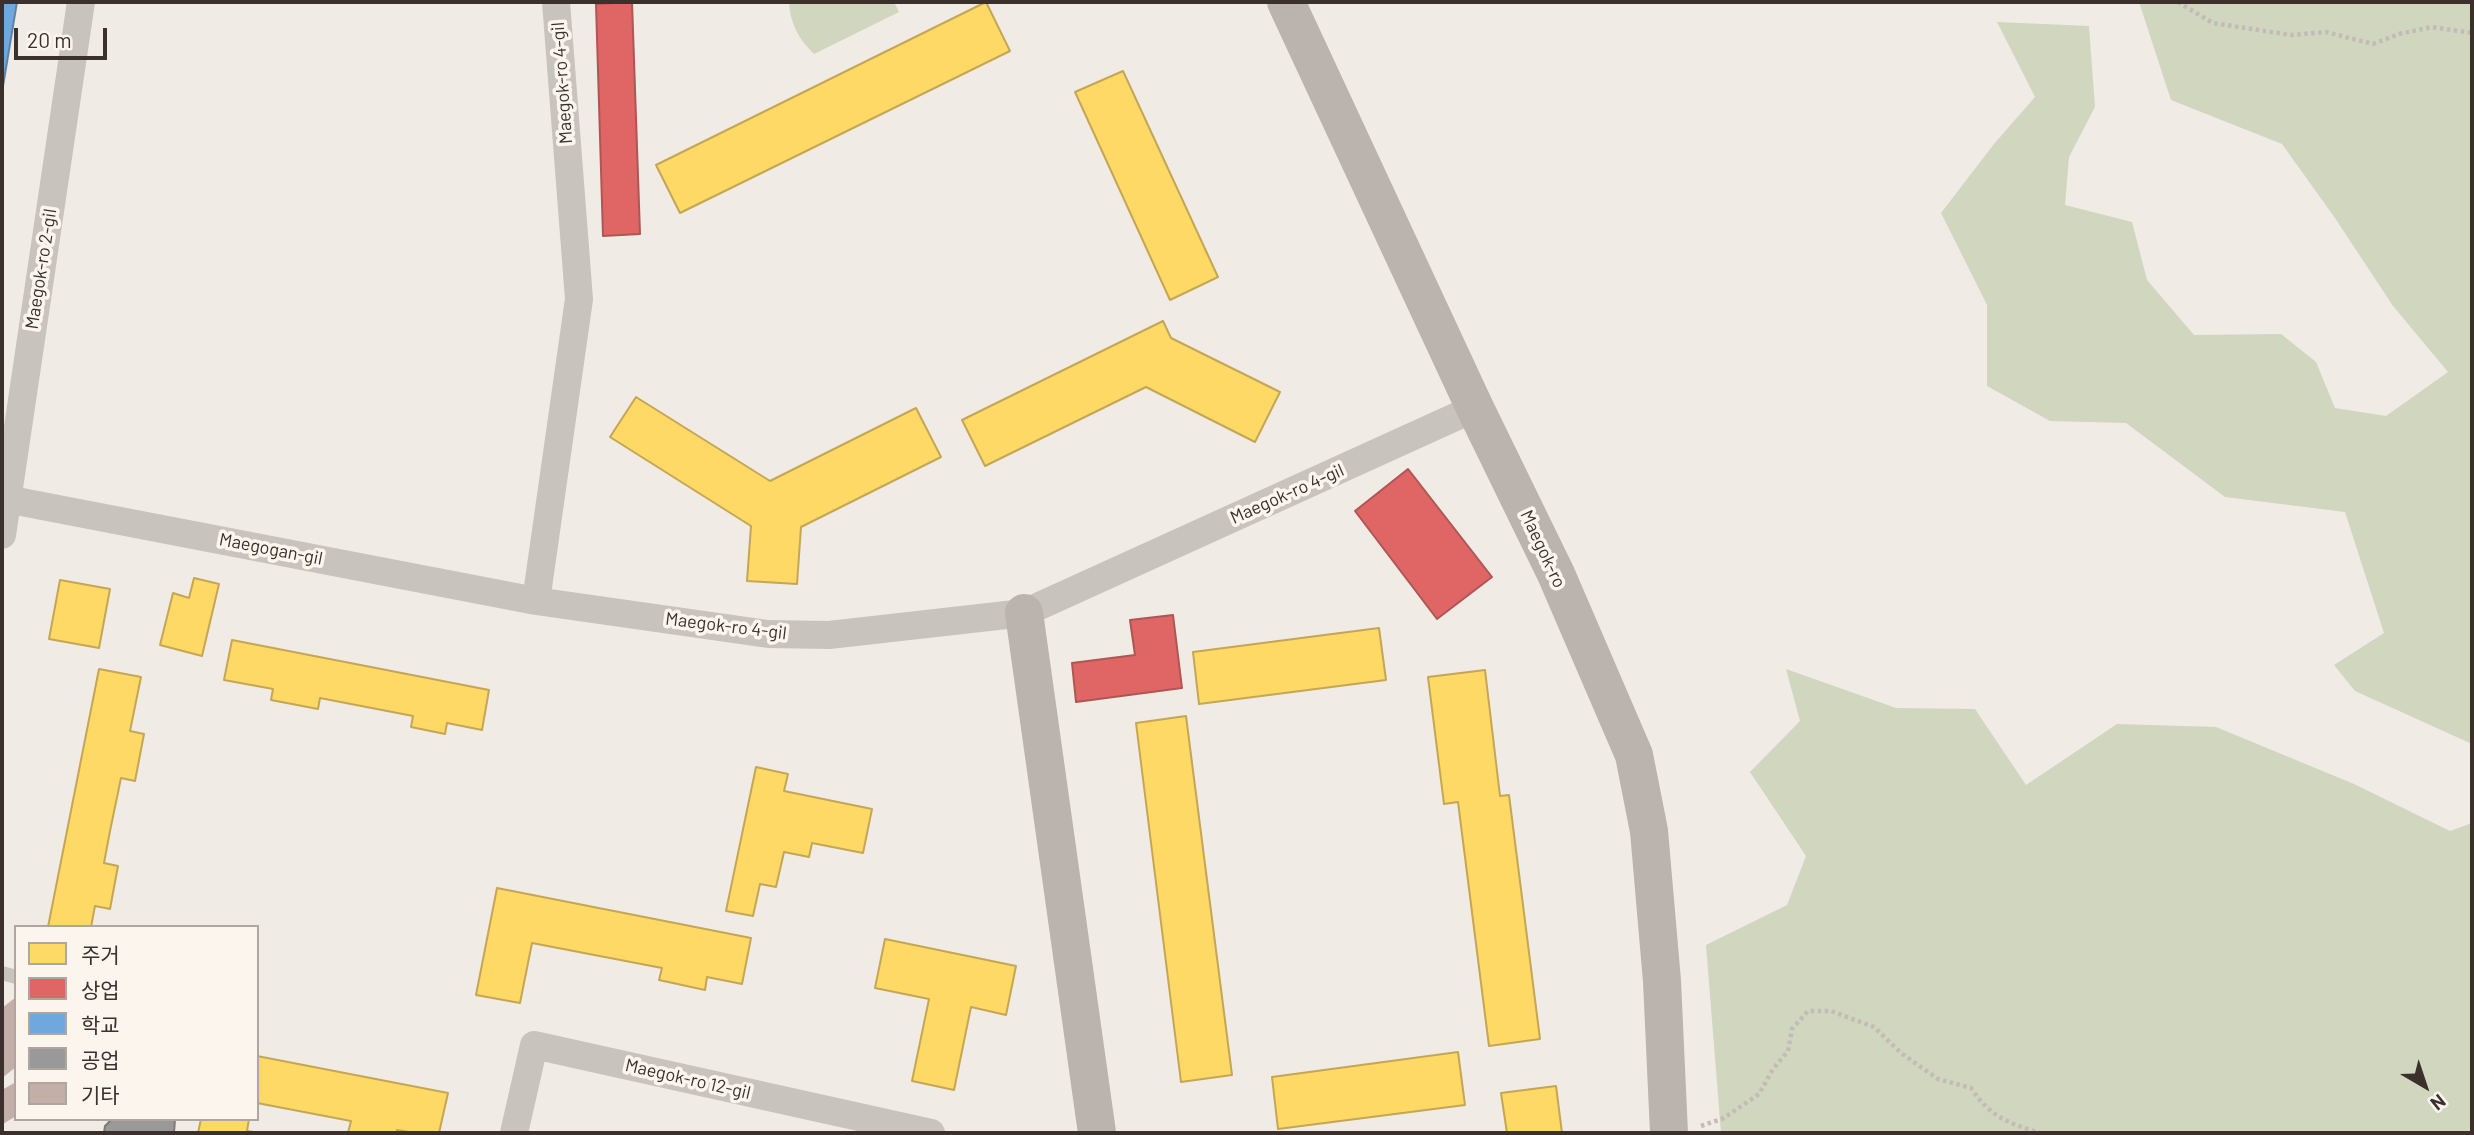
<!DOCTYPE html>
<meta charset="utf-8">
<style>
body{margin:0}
#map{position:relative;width:2474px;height:1135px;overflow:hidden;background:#f0ebe5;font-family:Barlow,"Noto Sans KR",sans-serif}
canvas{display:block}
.frame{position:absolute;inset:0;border:4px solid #3b302b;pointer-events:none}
.legend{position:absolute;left:14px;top:925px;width:245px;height:196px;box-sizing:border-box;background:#fbf5ee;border:2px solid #aea6a0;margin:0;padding:9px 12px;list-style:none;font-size:21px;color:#3b302b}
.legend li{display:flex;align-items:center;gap:14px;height:35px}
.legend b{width:35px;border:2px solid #aea6a0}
.north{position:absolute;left:2390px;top:1051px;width:70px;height:70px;-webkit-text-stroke:5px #fbf5ee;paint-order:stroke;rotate:141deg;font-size:19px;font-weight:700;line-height:28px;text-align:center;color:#3b302b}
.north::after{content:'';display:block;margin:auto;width:24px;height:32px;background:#3b302b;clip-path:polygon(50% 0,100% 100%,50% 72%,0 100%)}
.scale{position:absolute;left:14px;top:28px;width:93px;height:32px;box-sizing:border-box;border:4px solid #3b302b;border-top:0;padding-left:9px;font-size:21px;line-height:24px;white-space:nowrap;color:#3b302b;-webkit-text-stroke:5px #fbf5ee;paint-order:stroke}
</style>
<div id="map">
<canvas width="2474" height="1135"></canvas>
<div class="frame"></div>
<ul class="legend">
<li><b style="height:19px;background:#ffd966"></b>주거</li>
<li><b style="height:19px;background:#e06666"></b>상업</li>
<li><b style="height:19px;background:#6fa8dc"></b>학교</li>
<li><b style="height:19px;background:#999"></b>공업</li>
<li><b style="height:19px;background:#c3afa7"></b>기타</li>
</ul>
<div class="north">N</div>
<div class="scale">20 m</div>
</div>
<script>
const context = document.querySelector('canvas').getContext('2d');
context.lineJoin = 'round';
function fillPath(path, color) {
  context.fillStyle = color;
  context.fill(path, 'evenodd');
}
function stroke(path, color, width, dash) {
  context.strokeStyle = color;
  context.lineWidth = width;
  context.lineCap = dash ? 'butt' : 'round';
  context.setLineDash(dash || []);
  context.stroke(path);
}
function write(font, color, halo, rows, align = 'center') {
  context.font = font + ' Barlow,sans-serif';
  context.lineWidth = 7;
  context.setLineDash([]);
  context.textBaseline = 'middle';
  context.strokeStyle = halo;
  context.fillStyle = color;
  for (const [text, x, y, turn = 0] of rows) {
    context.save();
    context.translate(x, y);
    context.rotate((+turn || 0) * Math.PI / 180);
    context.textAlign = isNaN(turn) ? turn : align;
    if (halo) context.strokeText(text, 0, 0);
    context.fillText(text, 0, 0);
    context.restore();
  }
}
fillPath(new Path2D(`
 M789,2H894L899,12L814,54C799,40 790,23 789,2Z
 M2139,2H2472V744L2355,691L2334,665L2384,633L2345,512L2225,497L2126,423L2050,421L1987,386V305L1941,213L1994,144L2035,97L1997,22L2089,26L2095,107L2069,157L2065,205L2132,222L2147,280L2194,335L2281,334L2316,362L2335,408L2386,416L2448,372L2393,306L2335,218L2282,144L2171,100Z
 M1786,669L1896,708L1975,709L2026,785L2117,724L2216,727L2354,784L2450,831L2472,823V1133H1721L1706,945L1787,905L1806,856L1750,772L1800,721Z`), '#d1d6bf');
const homes = new Path2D(`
 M986,2L1010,51L680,213L656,165Z
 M1123,71L1218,277L1170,300L1075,92Z
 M1163,321L1171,338L1280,392L1255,442L1146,387L985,466L962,420Z
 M636,397L770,481L916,408L941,457L801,527L797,584L747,581L751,526L610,437Z
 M194,578L219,584L202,656L160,645L173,593L189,598Z
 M60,580L110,589L99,648L49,639Z
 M1379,628L1386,680L1199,704L1193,652Z
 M232,640L489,690L482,730L447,723L445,734L411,727L413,716L320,698L318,709L271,700L273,689L224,680Z
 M99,669L141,677L130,731L144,734L135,781L121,778L110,831L104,863L118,866L110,909L95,906L91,927H48Z
 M1485,670L1500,796L1509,795L1540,1039L1489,1046L1458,802L1444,804L1428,677Z
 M1186,716L1232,1075L1181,1082L1136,723Z
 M756,767L788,774L784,791L872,809L863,853L812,843L809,857L784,852L776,887L760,884L753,916L726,911Z
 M497,888L751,938L742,984L707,977L705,990L659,980L662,968L532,943L520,1003L476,995Z
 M885,939L1016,966L1006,1015L971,1007L954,1090L912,1081L929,999L875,988Z
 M1458,1052L1465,1105L1278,1129L1272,1077Z
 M257,1056L448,1093L439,1133H414L397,1130L396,1133H348L351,1121L257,1103Z
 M1556,1086L1562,1133H1507L1501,1093Z
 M201,1119H249L247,1131L260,1133H198Z`);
fillPath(homes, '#ffd966');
stroke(homes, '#c4a654', 2);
const shops = new Path2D(`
 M632,2L640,234L603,236L596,4Z
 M1408,469L1492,577L1437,619L1355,511Z
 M1173,615L1182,688L1076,702L1072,663L1135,655L1130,620Z`);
fillPath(shops, '#e06666');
stroke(shops, '#ae5654', 2);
const schools = new Path2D(`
 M2,2H17L3,86H2Z`);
fillPath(schools, '#6fa8dc');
stroke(schools, '#5f84a7', 2);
const industry = new Path2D(`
 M112,1119H175L174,1133H104L105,1126Z`);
fillPath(industry, '#999');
stroke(industry, '#7d7a78', 2);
fillPath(new Path2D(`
 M16,997V1067L2,1078V1008Z
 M16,1082V1116L3,1124L2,1090Z`), '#c3afa7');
stroke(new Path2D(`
 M2178,2L2213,23L2291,35L2326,32L2373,44L2399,34L2432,27L2472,33
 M1701,1126L1724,1118L1759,1094L1773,1069L1788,1051L1792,1029L1808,1011H1831L1874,1027L1901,1053L1938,1079L1971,1088C1990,1117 2008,1123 2040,1133`), '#c2bbb6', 4.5, [3.5, 3.5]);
stroke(new Path2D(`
 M2,973L16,977`), '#c9c3be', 14);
stroke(new Path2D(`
 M6,499L536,601L768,634L829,635L1024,613L1475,408
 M2,535L81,2
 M536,601L579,299L556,2
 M514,1133L534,1045L931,1133`), '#c9c3be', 28);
stroke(new Path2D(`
 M1286,2L1475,408L1556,574L1634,755L1649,831L1662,981L1669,1133
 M1024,613L1097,1133`), '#bab3ae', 38);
write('18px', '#3b302b', '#fbf5ee', [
 ["Maegok-ro 4-gil",562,83,-94],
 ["Maegok-ro 2-gil",41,269,-81],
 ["Maegok-ro 4-gil",1287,494,-24],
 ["Maegogan-gil",271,549,11],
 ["Maegok-ro",1543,549,65],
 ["Maegok-ro 4-gil",726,626,7],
 ["Maegok-ro 12-gil",688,1079,13]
]);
</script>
